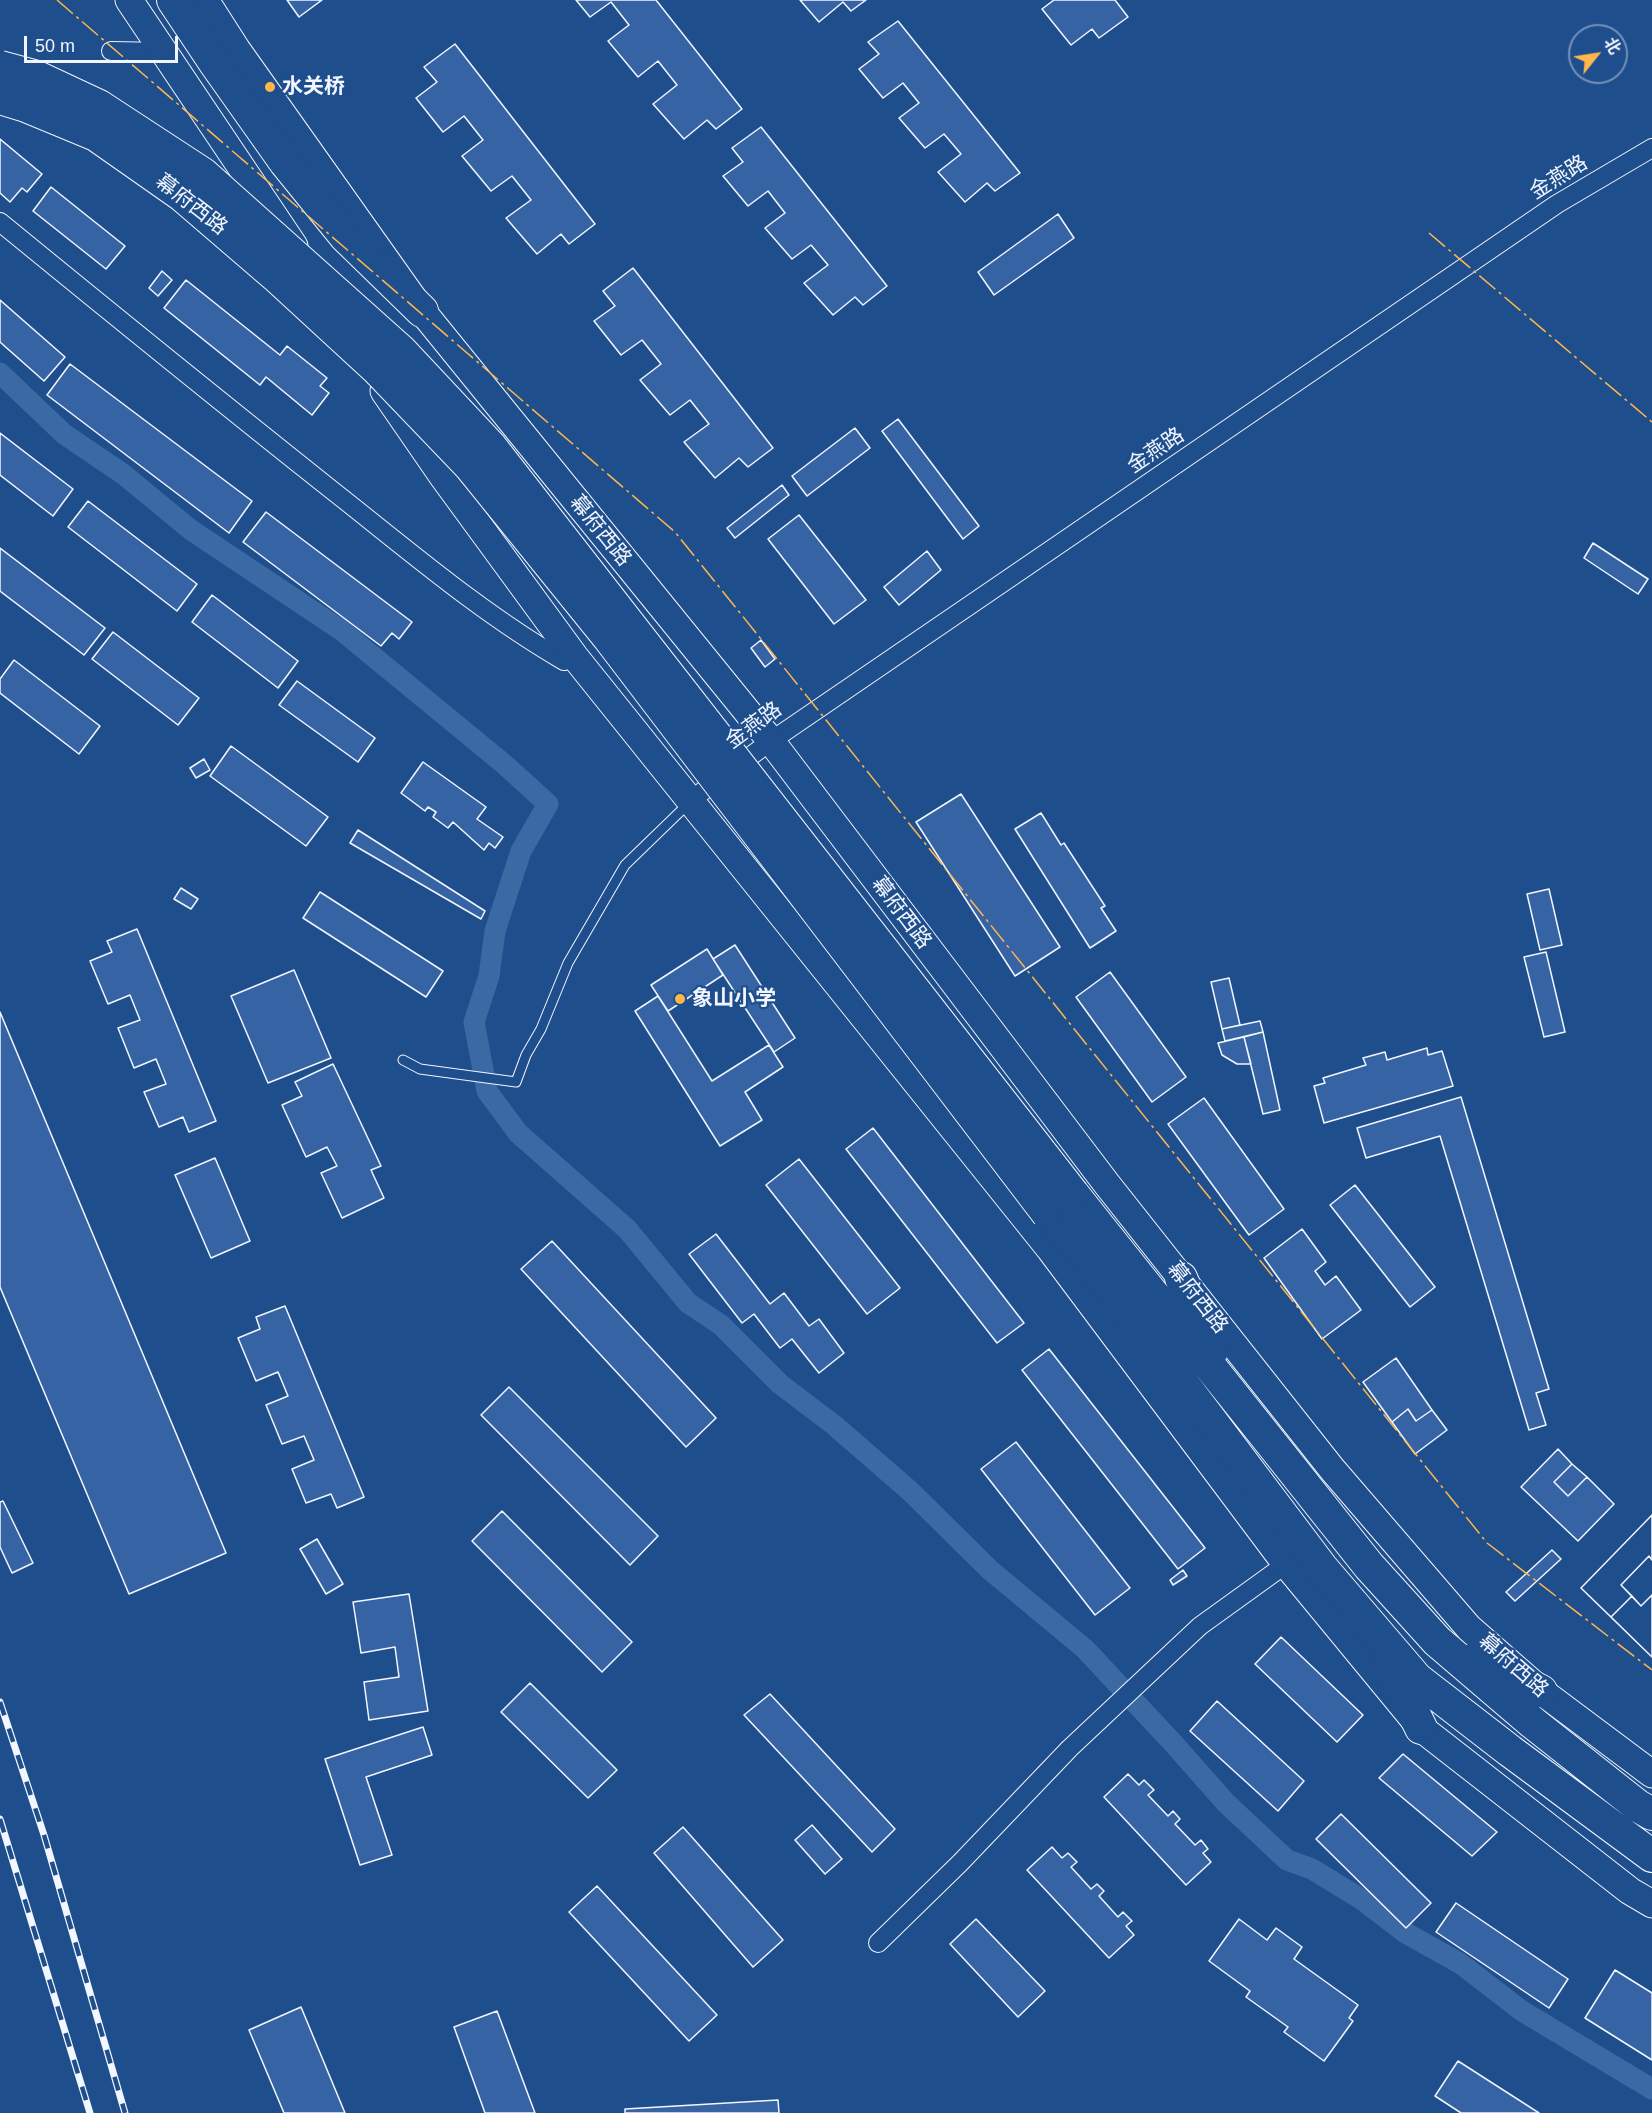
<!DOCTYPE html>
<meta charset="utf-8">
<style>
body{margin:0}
#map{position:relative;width:1652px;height:2113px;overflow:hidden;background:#1f4e8c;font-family:Arial,"Noto Sans SC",sans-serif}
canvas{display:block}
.north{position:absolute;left:1568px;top:24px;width:60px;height:60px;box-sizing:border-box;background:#1f4e8c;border:2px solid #7391ba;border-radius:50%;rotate:60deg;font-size:16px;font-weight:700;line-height:24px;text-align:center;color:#f2f6ff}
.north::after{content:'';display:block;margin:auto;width:21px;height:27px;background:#ffb74d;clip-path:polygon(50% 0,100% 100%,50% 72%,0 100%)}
.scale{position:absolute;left:24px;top:36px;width:154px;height:27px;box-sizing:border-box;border:3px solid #f2f6ff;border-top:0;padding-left:8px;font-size:18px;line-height:21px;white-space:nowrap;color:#f2f6ff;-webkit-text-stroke:4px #1f4e8c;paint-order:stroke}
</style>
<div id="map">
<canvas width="1652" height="2113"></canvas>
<div class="north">北</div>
<div class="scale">50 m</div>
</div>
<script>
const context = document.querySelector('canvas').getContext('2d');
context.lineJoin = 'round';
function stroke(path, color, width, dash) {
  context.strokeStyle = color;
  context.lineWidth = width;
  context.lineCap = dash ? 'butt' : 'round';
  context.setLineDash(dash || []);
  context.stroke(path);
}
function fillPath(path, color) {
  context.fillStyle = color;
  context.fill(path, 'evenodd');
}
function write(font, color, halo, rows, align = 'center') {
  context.font = font + ' Arial,"Noto Sans SC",sans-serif';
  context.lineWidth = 4.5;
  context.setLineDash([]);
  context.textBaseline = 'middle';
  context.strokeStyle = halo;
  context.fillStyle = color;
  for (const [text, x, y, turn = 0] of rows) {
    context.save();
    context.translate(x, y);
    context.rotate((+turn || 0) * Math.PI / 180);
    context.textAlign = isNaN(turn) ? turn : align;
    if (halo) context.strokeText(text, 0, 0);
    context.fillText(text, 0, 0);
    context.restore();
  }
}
stroke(new Path2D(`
 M0,373L64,434L123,474L191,530L341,630L504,764L548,804L521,851L495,931L489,976L474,1022L487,1091L518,1133L627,1229L688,1303L721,1325L780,1384L834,1425L910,1491L990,1570L1085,1649L1173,1743L1226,1803L1287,1860L1312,1869L1361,1899L1404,1932L1461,1964L1522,2011L1652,2089`), '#3b69a3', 21);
const building = new Path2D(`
 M287,0H322L299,17Z
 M576,0H656L742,109L716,129L707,120L684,139L653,104L677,85L658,61L638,77L608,41L629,25L611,2L590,17Z
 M800,0H866L851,11L843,2L819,22Z
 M1054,0H1115L1128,17L1099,38L1092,29L1071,45L1042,9Z
 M898,21L1020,173L995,191L987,183L965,202L938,172L961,154L944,134L925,148L899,118L919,103L903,83L883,98L859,69L879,54L868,42Z
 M455,44L595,224L569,244L561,234L537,254L506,218L531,200L512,176L491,191L462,156L483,140L464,116L443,132L416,98L437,82L424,67Z
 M761,127L887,286L863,305L855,297L833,315L804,283L828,265L811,245L792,259L765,228L785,213L768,191L748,206L723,176L743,162L732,148Z
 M0,139L42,174L27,192L22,188L10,202L0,193Z
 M51,187L125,246L106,269L33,211Z
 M1058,214L1074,238L994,295L978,272Z
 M633,268L773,448L748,467L739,458L715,478L684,442L709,424L690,400L670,415L640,380L661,364L642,340L621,355L594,321L615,306L603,291Z
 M162,271L172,280L158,296L149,288Z
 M186,280L280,355L287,346L327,378L320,386L329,393L312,415L266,377L260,385L164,308Z
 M0,300L65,357L44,381L0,342Z
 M70,364L252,501L229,533L47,395Z
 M898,419L979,526L963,539L882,431Z
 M855,428L870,448L807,496L792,476Z
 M0,433L73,489L53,516L0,475Z
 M782,485L789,495L735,538L727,528Z
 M88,501L197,584L177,611L68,527Z
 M266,512L412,622L399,639L392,633L381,646L243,542Z
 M799,515L866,600L834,624L768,539Z
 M1593,543L1648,579L1638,594L1584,558Z
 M0,548L105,628L84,655L0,591Z
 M927,551L941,570L899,605L884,587Z
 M212,595L298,661L278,688L192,622Z
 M113,632L199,698L178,725L92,659Z
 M761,640L775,659L765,667L751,648Z
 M14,660L100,726L79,754L0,693V679Z
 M297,681L375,738L358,762L279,705Z
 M231,746L328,817L306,846L210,776Z
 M204,759L210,770L196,778L190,768Z
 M423,762L486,807L477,819L503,837L495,848L489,843L484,850L453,822L448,828L433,817L436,812L428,807L425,811L401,793Z
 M961,794L1060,947L1015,976L916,822Z
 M1041,813L1061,845L1064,843L1105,906L1101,908L1116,931L1090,948L1015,829Z
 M358,830L485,911L481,919L350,843Z
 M181,888L198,899L191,909L174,899Z
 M1549,889L1562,945L1540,950L1527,894Z
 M320,892L443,971L426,997L303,918Z
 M137,929L216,1121L189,1132L183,1117L159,1127L144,1092L166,1084L156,1059L134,1068L118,1028L140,1020L130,995L108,1004L90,961L112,952L107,941Z
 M735,945L795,1038L774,1052L713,959Z
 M707,949L723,975L668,1011L651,985Z
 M1546,952L1565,1032L1544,1037L1524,957Z
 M294,970L331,1058L268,1083L231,996Z
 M1110,972L1186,1077L1152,1102L1076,997Z
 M1229,978L1240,1025L1222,1029L1211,982Z
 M658,996L712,1081L769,1045L783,1067L745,1092L762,1120L720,1146L635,1011Z
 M0,1012L226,1553L129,1594L0,1287Z
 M1260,1021L1263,1032L1225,1041L1222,1029Z
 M1263,1032L1280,1110L1263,1114L1244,1037Z
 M1244,1037L1251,1064H1237L1222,1055L1218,1043Z
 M1427,1048L1428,1055L1442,1051L1453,1086L1324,1123L1314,1086L1325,1083L1323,1078L1366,1065L1363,1058L1385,1052L1387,1060Z
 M333,1064L381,1166L371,1170L384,1198L342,1218L321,1173L337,1166L327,1147L306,1157L282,1105L302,1096L295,1082Z
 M1461,1097L1549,1389L1536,1393L1546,1425L1529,1430L1440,1136L1366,1158L1357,1128Z
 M1204,1098L1284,1209L1249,1235L1168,1124Z
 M873,1128L1024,1323L997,1343L846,1149Z
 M215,1158L250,1241L211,1258L175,1175Z
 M799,1159L900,1288L867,1314L766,1185Z
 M1355,1185L1435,1287L1410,1307L1330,1205Z
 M1302,1229L1326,1262L1315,1271L1325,1285L1336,1276L1361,1310L1322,1339L1264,1258Z
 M716,1234L770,1304L784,1293L809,1326L819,1319L844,1353L819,1373L792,1339L780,1348L754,1314L742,1323L689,1254Z
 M552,1241L716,1418L686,1447L521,1269Z
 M285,1306L364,1497L337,1508L331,1494L306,1503L292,1469L314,1460L304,1436L282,1444L266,1405L288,1396L278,1372L256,1381L238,1338L260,1329L256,1317Z
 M1049,1349L1205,1548L1178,1569L1022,1370Z
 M1396,1358L1432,1410L1416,1421L1408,1409L1392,1422L1363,1382Z
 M509,1387L658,1536L630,1565L481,1415Z
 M1408,1409L1416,1421L1432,1410L1447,1430L1415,1454L1392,1422Z
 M1016,1442L1130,1588L1095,1615L981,1469Z
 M1558,1449L1572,1464L1554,1482L1568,1496L1587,1477L1614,1504L1578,1541L1521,1487Z
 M1572,1464L1587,1477L1568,1496L1554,1482Z
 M3,1501L33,1563L12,1573L0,1547V1502Z
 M502,1511L632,1642L602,1672L472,1541Z
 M1652,1515V1560L1649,1556L1621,1585L1641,1606L1652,1595V1657L1581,1588Z
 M1652,1515V1560L1649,1556L1621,1585L1632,1596L1611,1617L1581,1588Z
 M317,1539L343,1584L326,1594L300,1549Z
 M1552,1550L1561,1559L1515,1601L1506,1592Z
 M1183,1570L1187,1576L1173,1585L1170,1580Z
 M409,1594L428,1711L369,1720L364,1682L399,1677L395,1647L361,1653L353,1602Z
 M1652,1595V1657L1611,1617L1632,1596L1641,1606Z
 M1281,1637L1363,1715L1337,1742L1255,1664Z
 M530,1683L617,1770L588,1798L501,1712Z
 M770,1694L895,1829L872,1852L744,1715Z
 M1217,1701L1304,1781L1278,1811L1190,1731Z
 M423,1727L432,1755L366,1777L392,1855L360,1865L325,1759Z
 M1403,1754L1497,1832L1472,1856L1379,1778Z
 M1128,1774L1139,1785L1144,1780L1154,1790L1148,1795L1168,1816L1173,1811L1180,1819L1175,1824L1195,1845L1201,1840L1208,1849L1203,1853L1211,1862L1186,1885L1104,1797Z
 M1341,1814L1431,1903L1406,1928L1316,1839Z
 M812,1825L842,1859L825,1874L795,1840Z
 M683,1827L783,1940L753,1967L654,1853Z
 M1052,1847L1062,1858L1068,1853L1077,1862L1071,1867L1091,1889L1097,1884L1104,1891L1099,1896L1118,1917L1123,1912L1132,1921L1126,1926L1134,1935L1109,1958L1027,1870Z
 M597,1886L717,2015L689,2041L569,1912Z
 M1456,1903L1568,1979L1549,2008L1436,1932Z
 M976,1919L1045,1991L1018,2017L950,1944Z
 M1239,1919L1267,1940L1276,1928L1302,1947L1294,1959L1358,2005L1349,2018L1353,2021L1324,2061L1284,2032L1288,2027L1246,1997L1250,1991L1209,1961Z
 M1615,1970L1652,1993V2060L1585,2018Z
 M301,2007L345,2113H284L249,2030Z
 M497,2011L535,2113H485L454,2027Z
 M1458,2061L1539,2113H1461L1435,2096Z
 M778,2100L779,2113H625V2109Z`);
fillPath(building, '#3563a3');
stroke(building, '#f2f6ff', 1.5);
const service = new Path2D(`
 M403,1060L420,1069L516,1082L526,1055L541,1029L568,963L625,865L690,802`);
const minor = new Path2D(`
 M111,51L164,52
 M0,222C110,312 221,402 333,491C408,550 481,613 564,661L575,657
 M691,800L771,741L1557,204L1652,148
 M878,1943L960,1863L1070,1748L1200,1626L1286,1564`);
const secondary = new Path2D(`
 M129,0L294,246
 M205,0L237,50L422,311L771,741L1106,1183L1332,1469L1469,1628L1541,1691L1652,1774
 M384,391L444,478L575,657L1050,1249L1286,1564L1421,1728L1630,1891L1652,1904`);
const trunk = new Path2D(`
 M173,0L217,66L285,162L345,236L422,311
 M1073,1194L1369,1566L1437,1641L1533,1723L1638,1806L1652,1814
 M1048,1214L1113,1291L1322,1568L1417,1679L1510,1751L1652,1856
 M1181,1278L1212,1351
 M1474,1659L1541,1691
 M1388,1660L1421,1728`);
stroke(service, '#f2f6ff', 11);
stroke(minor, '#f2f6ff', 20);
stroke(secondary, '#f2f6ff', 29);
stroke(trunk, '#f2f6ff', 34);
stroke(service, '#1f4e8c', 9);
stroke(minor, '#1f4e8c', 18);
stroke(secondary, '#1f4e8c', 27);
stroke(trunk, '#1f4e8c', 32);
const rail = new Path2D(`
 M0,1702L44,1835L125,2113
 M0,1819L90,2113`);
stroke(rail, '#f2f6ff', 7);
stroke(rail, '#1f4e8c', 4.5, [14]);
const trunkBridge = new Path2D(`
 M0,67L37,77L99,106L203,174L401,351L491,447L1073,1194
 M0,98L26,106L96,135L183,196L276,276L377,369L470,466L609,638L1048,1214`);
stroke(trunkBridge, '#f2f6ff', 34, []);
stroke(trunkBridge, '#1f4e8c', 32);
stroke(new Path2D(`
 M57,0L675,532L1487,1543L1652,1670
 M1429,233L1652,422`), '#ffb74d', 1.5, [21, 4.5, 3, 4.5]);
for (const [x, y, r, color] of [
 [270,87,6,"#ffb74d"],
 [680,999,6,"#ffb74d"]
]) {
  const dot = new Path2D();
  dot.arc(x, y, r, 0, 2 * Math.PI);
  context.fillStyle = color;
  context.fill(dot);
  stroke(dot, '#1f4e8c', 2);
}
write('bold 21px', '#f2f6ff', '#1f4e8c', [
 ["水关桥",282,87],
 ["象山小学",692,999]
], 'left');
write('21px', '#f2f6ff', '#1f4e8c', [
 ["金燕路",1559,178,-32],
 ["幕府西路",191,205,38],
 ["金燕路",1156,451,-34],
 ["幕府西路",600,531,51],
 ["金燕路",754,726,-36],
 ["幕府西路",901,913,53],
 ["幕府西路",1197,1298,52],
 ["幕府西路",1513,1666,41]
]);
</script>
